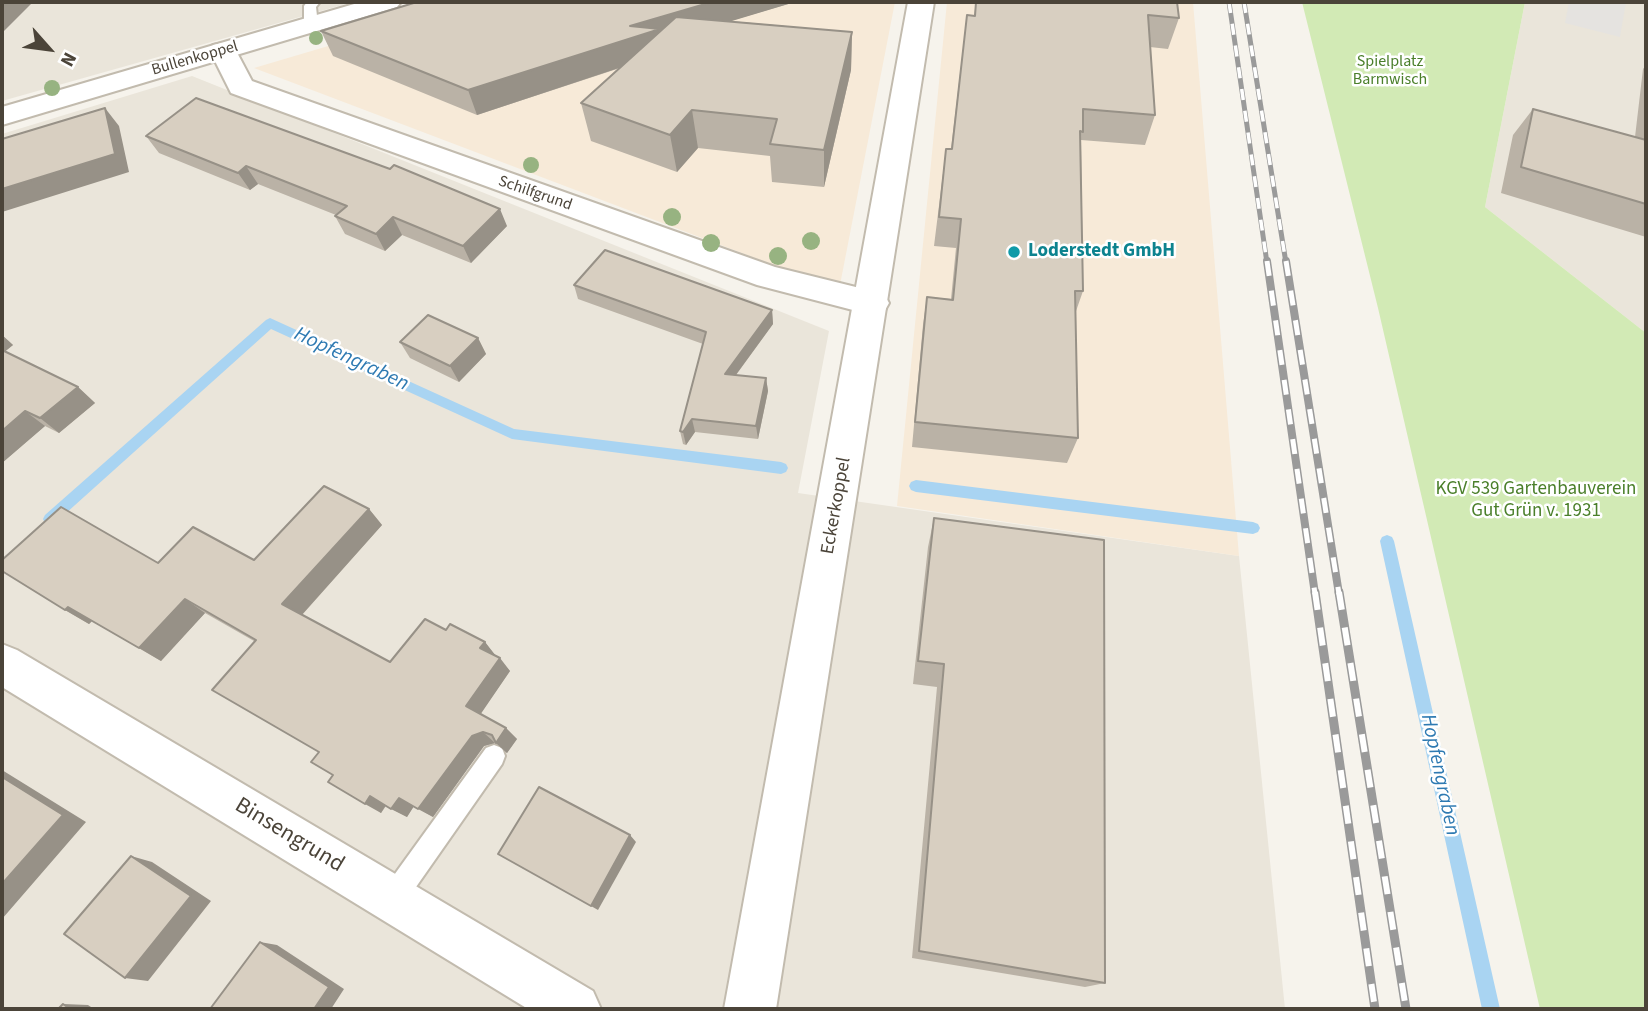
<!DOCTYPE html>
<meta charset="utf-8">
<style>
body{margin:0}
#map{position:relative;width:1648px;height:1011px;overflow:hidden;background:#f6f3ec;font-family:"Source Sans 3",sans-serif}
canvas{display:block}
.frame{position:absolute;inset:0;border:4px solid #4b4439;pointer-events:none}
.north{position:absolute;left:14px;top:14px;width:70px;height:70px;-webkit-text-stroke:5px #fff;paint-order:stroke;rotate:118deg;font-size:19px;font-weight:700;line-height:28px;text-align:center;color:#4b4439}
.north::after{content:'';display:block;margin:auto;width:24px;height:32px;background:#4b4439;clip-path:polygon(50% 0,100% 100%,50% 72%,0 100%)}
</style>
<div id="map">
<canvas width="1648" height="1011"></canvas>
<div class="frame"></div>
<div class="north">N</div>
</div>
<script>
const context = document.querySelector('canvas').getContext('2d');
context.lineJoin = 'round';
function fillPath(path, color) {
  context.fillStyle = color;
  context.fill(path, 'evenodd');
}
function stroke(path, color, width, dash) {
  context.strokeStyle = color;
  context.lineWidth = width;
  context.lineCap = dash ? 'butt' : 'round';
  context.setLineDash(dash || []);
  context.stroke(path);
}
function write(font, color, halo, rows, align = 'center') {
  context.font = font + ' "Source Sans 3",sans-serif';
  context.lineWidth = 5;
  context.setLineDash([]);
  context.textBaseline = 'middle';
  context.strokeStyle = halo;
  context.fillStyle = color;
  for (const [text, x, y, turn = 0] of rows) {
    context.save();
    context.translate(x, y);
    context.rotate((+turn || 0) * Math.PI / 180);
    context.textAlign = isNaN(turn) ? turn : align;
    if (halo) context.strokeText(text, 0, 0);
    context.fillText(text, 0, 0);
    context.restore();
  }
}
fillPath(new Path2D(`
 M2,2H353L2,101Z
 M1525,2H1646V333L1485,207Z
 M192,76L829,331L798,493L1239,556L1285,1009H2V134Z`), '#eae5da');
fillPath(new Path2D(`
 M477,2H895L839,290L254,68Z
 M947,2H1193L1239,556L897,506Z`), '#f7ead8');
fillPath(new Path2D(`
 M1302,2H1525L1485,207L1646,333V1009H1540L1378,308Z`), '#d2eab5');
fillPath(new Path2D(`
 M1569,2H1626L1620,37L1565,23Z`), '#e5e3e0');
fillPath(new Path2D(`
 M270,318L514,429L781,462L786,464L788,468L786,472L781,474L512,439L271,329L55,523L50,525L45,523L43,519L45,515L266,320Z
 M916,480L1253,522L1258,524L1260,528L1258,532L1253,534L916,492L911,490L909,486L911,482Z
 M1387,535L1392,537L1394,541L1500,1009H1482L1380,541L1382,537Z`), '#a9d4f2');
const service = new Path2D(`
 M307,2H320L316,7L318,25L311,29L304,25V6Z
 M494,745L502,748L505,756L502,764L402,907L393,910L384,907L381,898L384,889L486,748Z`);
const minor = new Path2D(`
 M223,43L233,45L252,81L775,267L884,294L889,303L884,312L872,315L757,285L231,93L210,51L213,45Z
 M2,644L17,650L593,991L601,1009H528L2,687Z`);
const tertiary = new Path2D(`
 M361,2H401L397,7L2,125V107Z
 M908,2H934L776,1009H724Z`);
stroke(service, '#c2bbae', 4);
stroke(minor, '#c2bbae', 4);
stroke(tertiary, '#c2bbae', 4);
fillPath(service, '#fff');
fillPath(minor, '#fff');
fillPath(tertiary, '#fff');
const railFar2 = new Path2D(`
 M1229,2L1267,263
 M1244,2L1286,263`);
const railFar1 = new Path2D(`
 M1267,261L1315,594
 M1286,261L1339,594`);
const rail = new Path2D(`
 M1315,592L1375,1009
 M1339,592L1406,1009`);
stroke(railFar2, '#9a9a9a', 5);
stroke(railFar1, '#9a9a9a', 8);
stroke(rail, '#9a9a9a', 9);
stroke(railFar2, '#fff', 3.5, [11]);
stroke(railFar1, '#fff', 5, [15]);
stroke(rail, '#fff', 6, [18]);
context.fillStyle = '#97b381';
for (const [x, y, r] of [
 [316,38,7],
 [52,88,8],
 [531,165,8],
 [672,217,9],
 [811,241,9],
 [711,243,9],
 [778,256,9]
]) {
  context.beginPath();
  context.arc(x, y, r, 0, 2 * Math.PI);
  context.fill();
}
fillPath(new Path2D(`
 M417,2H795L730,21L852,32L851,70L824,187L772,182L770,156L698,148L677,172L591,141L581,103L620,68L477,115L333,56L321,31Z
 M976,2H1177L1179,18L1168,49L1150,47L1155,115L1145,145L1081,140L1083,291L1075,314L1078,438L1067,463L912,447L923,325L927,297L951,299L956,248L934,246L946,149H951L967,15L974,16Z
 M1646,65V237L1501,193L1513,135L1533,109L1635,137L1643,69Z
 M146,136L507,226L471,263L402,235L385,251L345,234L335,216L336,215L258,184L250,190L159,153Z
 M574,285L772,310L773,324L736,375L766,378L768,391L758,439L695,432L686,445L683,444L680,431L703,344L578,299Z
 M2,335L13,345L5,351L78,387L95,403L59,433L45,426L2,463Z
 M478,338L486,354L459,382L410,358L400,342Z
 M369,509L382,525L302,615L390,662L446,630L485,642L495,656L510,671L480,714L506,728L517,739L507,753L495,743L484,746L433,817L414,806L407,817L386,806L381,813L333,775L319,753L254,641L205,613L161,661L92,621L89,624L65,610L158,563L254,560Z
 M934,518L1105,983L1085,987L912,958L937,687L913,684L928,547Z`), '#bab2a6');
fillPath(new Path2D(`
 M2,2H33L2,33Z
 M712,2H795L662,42L664,53L477,115L468,90L630,26Z
 M852,32L851,70L824,187V150Z
 M105,108L119,126L129,172L2,212V189Z
 M692,110L698,148L677,172L670,135Z
 M246,166L258,184L250,190L238,173Z
 M500,209L507,226L471,263L463,246Z
 M393,217L402,235L385,251L376,234Z
 M772,310L773,324L727,387L725,374Z
 M2,335L13,345L2,354Z
 M478,338L486,354L459,382L450,366Z
 M766,378L768,391L758,439L756,426Z
 M78,387L95,403L59,433L40,418Z
 M25,411L45,426L2,463V431Z
 M692,419L695,432L686,445L683,432Z
 M369,509L382,525L299,618L282,604Z
 M185,599L205,613L161,661L139,648Z
 M68,607L92,621L89,624L65,610Z
 M485,642L496,656L492,661L480,648Z
 M500,658L510,671L478,718L466,706Z
 M506,728L517,739L507,753L496,743Z
 M483,732L495,743L484,746L433,817L418,809L472,736Z
 M2,770L86,822L2,919Z
 M370,796L386,805L381,813L365,804Z
 M399,798L414,806L407,817L391,809Z
 M630,835L636,842L598,910L591,906Z
 M131,856L152,862L211,901L148,981L125,978Z
 M260,942L277,945L344,989L331,1009H314Z
 M63,1004L88,1005L94,1009H70Z`), '#979187');
const building = new Path2D(`
 M417,2H712L630,26L660,29L468,90L321,31Z
 M976,2H1177L1179,18L1148,15L1155,115L1083,109V132L1080,131L1083,291H1075L1078,438L915,422L927,297L953,300L961,219L939,217L946,149H952L967,15L975,16Z
 M676,17L852,32L824,150L770,144L777,119L692,110L670,135L581,103Z
 M196,98L390,169L394,165L500,209L463,246L393,217L376,234L335,216L347,206L246,166L238,173L146,136Z
 M105,108L115,154L2,189V139Z
 M1533,109L1646,140V204L1521,167Z
 M605,250L772,310L725,374L766,378L756,426L692,419L683,432L680,431L706,332L574,285Z
 M428,315L478,338L450,366L400,342Z
 M2,350L78,387L40,418L25,411L2,431Z
 M324,486L369,509L282,604L390,662L425,619L446,630L450,624L485,642L480,648L500,658L466,706L506,728L496,743L492,735L483,732L472,736L418,809L399,798L391,809L370,796L365,804L328,782L333,775L311,762L319,752L212,690L256,640L185,599L139,648L68,607L65,610L2,571V560L61,507L158,563L193,527L254,560Z
 M934,518L1104,540L1105,983L919,951L944,664L918,661Z
 M2,777L63,815L2,884Z
 M539,787L630,835L591,906L498,854Z
 M131,856L191,896L125,978L64,934Z
 M260,942L329,987L314,1009H210Z
 M63,1004L70,1009H58Z`);
fillPath(building, '#d8cfc1');
stroke(building, '#979187', 2);
for (const [x, y, r, color] of [
 [1014,252,7,"#0f9aa8"]
]) {
  const dot = new Path2D();
  dot.arc(x, y, r, 0, 2 * Math.PI);
  context.fillStyle = color;
  context.fill(dot);
  stroke(dot, '#fff', 2.5);
}
write('16px', '#4b4439', '#fff', [
 ["Bullenkoppel",195,59,-16],
 ["Schilfgrund",535,194,19]
]);
write('16px', '#4a7f2a', '#fff', [
 ["Spielplatz",1390,62],
 ["Barmwisch",1390,80]
]);
write('bold 19px', '#0d838f', '#fff', [
 ["Loderstedt GmbH",1028,252]
], 'left');
write('19px', '#4a7f2a', '#fff', [
 ["KGV 539 Gartenbauverein",1536,490],
 ["Gut Grün v. 1931",1536,512]
]);
write('19px', '#4b4439', '#fff', [
 ["Eckerkoppel",837,506,-80]
]);
write('italic 21px', '#2e7ab2', '#fff', [
 ["Hopfengraben",351,360,25],
 ["Hopfengraben",1439,775,78]
]);
write('23px', '#4b4439', '#fff', [
 ["Binsengrund",289,836,31]
]);
</script>
